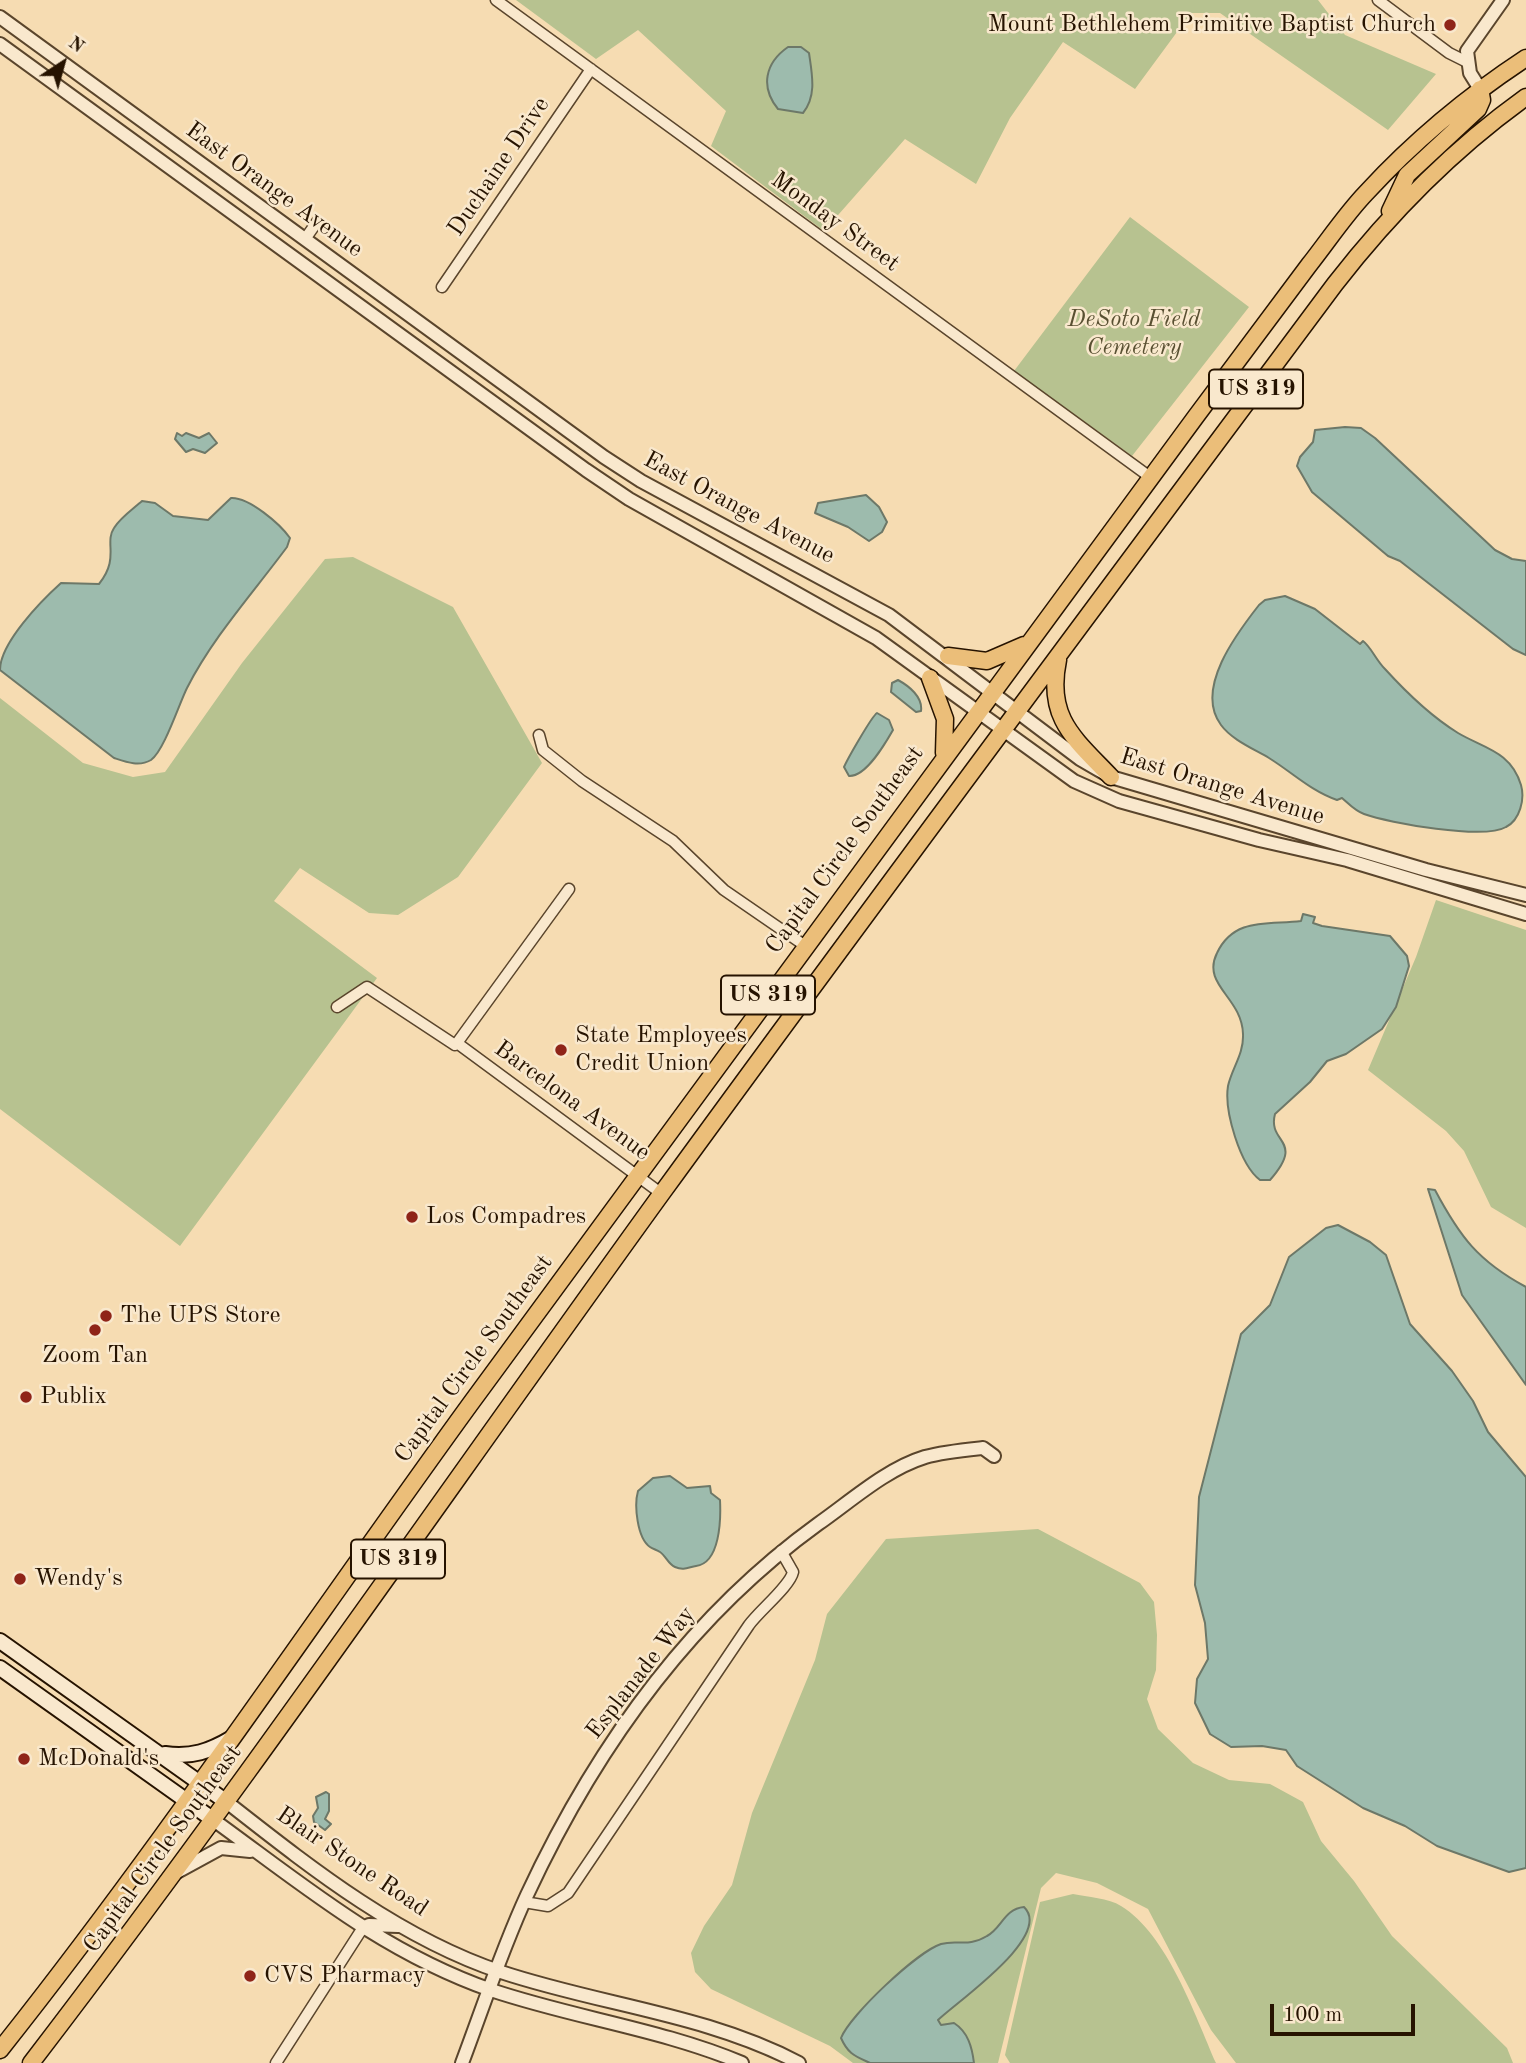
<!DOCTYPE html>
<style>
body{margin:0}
#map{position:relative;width:1526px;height:2063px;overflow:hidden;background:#f6dcb2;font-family:"Old Standard TT",serif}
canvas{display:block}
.north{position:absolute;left:28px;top:28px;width:70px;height:70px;-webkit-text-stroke:5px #f9e8cd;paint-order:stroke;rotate:36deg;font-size:19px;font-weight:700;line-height:28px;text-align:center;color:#261300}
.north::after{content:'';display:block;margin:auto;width:24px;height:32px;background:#261300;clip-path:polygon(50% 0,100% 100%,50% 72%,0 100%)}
.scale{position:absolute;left:1270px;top:2004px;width:145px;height:32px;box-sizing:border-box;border:4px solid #261300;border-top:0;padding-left:9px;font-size:21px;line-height:24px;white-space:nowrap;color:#261300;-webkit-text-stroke:5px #f9e8cd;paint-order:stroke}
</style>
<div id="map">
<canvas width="1526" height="2063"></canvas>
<div class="north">N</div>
<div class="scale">100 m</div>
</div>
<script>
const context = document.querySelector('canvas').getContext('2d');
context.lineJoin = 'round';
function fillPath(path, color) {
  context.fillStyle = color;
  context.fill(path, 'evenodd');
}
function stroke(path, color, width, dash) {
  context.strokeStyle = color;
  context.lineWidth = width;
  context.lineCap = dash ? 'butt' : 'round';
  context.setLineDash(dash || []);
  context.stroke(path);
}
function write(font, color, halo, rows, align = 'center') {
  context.font = font + ' "Old Standard TT",serif';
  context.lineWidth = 5;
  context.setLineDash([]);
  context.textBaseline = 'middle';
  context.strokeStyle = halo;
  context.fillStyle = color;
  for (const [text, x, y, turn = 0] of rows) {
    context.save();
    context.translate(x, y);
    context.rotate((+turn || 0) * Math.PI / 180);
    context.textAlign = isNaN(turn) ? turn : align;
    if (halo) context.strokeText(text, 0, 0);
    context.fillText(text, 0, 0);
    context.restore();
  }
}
fillPath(new Path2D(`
 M516,0H1318L1345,35L1436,74L1388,130L1220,13H1191L1135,89L1063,42L1010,118L976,184L905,139L824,231L711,146L726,111L638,30L596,59Z
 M1130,217L1249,307L1132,456L1014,371Z
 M353,557L453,607L542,763L458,877L398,915L369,913L300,868L274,901L377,978L180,1246L0,1109V698L83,763L133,777L165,772L242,663L325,559Z
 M1436,900L1526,930V1228L1491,1207L1464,1151L1446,1131L1368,1070L1416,957Z
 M1038,1529L1140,1583L1154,1602L1157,1635L1156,1670L1147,1699L1158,1729L1193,1763L1229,1780L1270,1784L1303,1802L1321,1841L1354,1881L1392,1936L1507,2048L1513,2063H1236L1211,2030L1148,1909L1097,1883L1056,1873L1041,1888L998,2063H853L830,2046L711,1989L695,1972L691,1953L704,1926L732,1885L752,1813L815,1660L827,1614L886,1539Z
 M1073,1894C1087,1897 1109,1898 1121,1906C1167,1934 1195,2015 1216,2063H1010L1005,2055L1040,1902Z`), '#b7c290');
const water = new Path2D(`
 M788,47H801L809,53C812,74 817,96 803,113L778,109C760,87 765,63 788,47Z
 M1345,427L1361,428L1375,438L1495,550L1512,559L1526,561V655L1513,649L1400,561L1388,556L1312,492L1297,466L1300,457L1313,442L1315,430Z
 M177,433L182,436L186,433L199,438L209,433L217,443L205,453L193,449L186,452L175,439Z
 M866,495L879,507L887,522L882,532L869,541L848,527L815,513L818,503Z
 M231,498C249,497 280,524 290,538L287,547C253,593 213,637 187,688C179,704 164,751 151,760C139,767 126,762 114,758L0,670C0,643 41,601 61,583L99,584C120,558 104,543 114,528C120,518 133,509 142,501L155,503L173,516L208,520Z
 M1285,596L1315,609L1360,644L1363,641C1371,647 1376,660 1385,669C1405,691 1432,717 1458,733C1483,748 1511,751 1521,785C1525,799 1520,820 1506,827C1484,840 1389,823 1364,814C1355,811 1349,804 1342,798L1337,800C1311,791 1293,773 1269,758C1254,749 1232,740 1221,725C1194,689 1237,633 1259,605L1265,600Z
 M898,680C909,686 923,697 921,711L916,712L891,692L892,683Z
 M877,713L889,720L893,730C885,744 866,777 849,776L844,767C848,758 872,716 877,713Z
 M1303,914L1315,917L1313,923L1322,926L1390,936L1407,956L1409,966L1396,1007L1382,1029L1346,1054L1327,1061L1310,1082L1275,1114C1267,1144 1306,1139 1270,1180H1260C1240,1165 1224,1111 1228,1086C1232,1068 1244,1054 1243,1034C1242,997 1201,985 1217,953C1234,917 1268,925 1301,921Z
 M1428,1189L1435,1190C1460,1237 1478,1261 1526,1287V1385L1462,1295Z
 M1338,1225L1370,1242L1386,1255L1410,1324L1452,1371L1473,1401L1488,1432L1526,1477V1868L1509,1872L1437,1846L1405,1826L1363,1808L1297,1766L1286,1750L1262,1746L1231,1747L1210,1734L1195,1703L1197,1679L1208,1659L1205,1623L1195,1585L1199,1497L1241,1334L1270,1305L1289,1257L1326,1228Z
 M670,1476L687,1488L710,1486L711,1493L720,1500C721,1520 720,1563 696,1566C689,1567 684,1571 675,1567C668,1564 666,1556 660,1552C657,1550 653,1549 650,1547C637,1538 634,1505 638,1491L653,1478Z
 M326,1792L329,1794V1811L325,1819L331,1824L325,1830L314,1822L313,1816L318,1808L316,1797Z
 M1024,1907C1054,1936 955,2003 938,2020L941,2025L954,2023C968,2032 972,2047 974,2063H870C855,2056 848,2054 841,2038C850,2015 917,1952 941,1944C958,1939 967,1948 987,1936C1002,1928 1004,1909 1024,1907Z`);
fillPath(water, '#9dbbad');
stroke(water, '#6d7868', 2);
const minor = new Path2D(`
 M496,0L1150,477
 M1378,0L1449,53L1467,62
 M305,239L317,222
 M442,287L591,69
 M539,735L543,750L582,781L673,841L724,890L804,945
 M569,889L457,1043L662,1194
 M337,1007L367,987L455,1045
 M524,1902L548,1906L568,1893L749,1625C760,1610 790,1586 793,1572L781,1551
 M276,2063L362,1929`);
const tertiary = new Path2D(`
 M0,17L604,457L641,481L889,615L1080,759L1111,777L1426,870L1526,895
 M0,44L586,470L629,499L876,638L1074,781L1119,801L1259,840L1347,860L1526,914
 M1480,89L1470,73L1467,51L1503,0
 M228,1803C311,1868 399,1938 501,1972C600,2005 706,2014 799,2063
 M215,1821C306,1887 383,1952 491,1990C574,2018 661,2029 742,2063
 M177,1872L221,1848L250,1851
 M362,1929L369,1925L398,1926
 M462,2063C483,2007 502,1949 527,1895C594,1751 688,1618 818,1524C851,1501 886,1469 925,1457C943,1452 964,1450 983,1448L994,1456`);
const secondary = new Path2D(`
 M0,1641L228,1803
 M0,1668L215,1821
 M165,1754C191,1758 210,1751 232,1738`);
const primary = new Path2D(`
 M1390,211L1407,175L1478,109L1482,100L1480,89
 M948,656L987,661L1024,645
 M1058,660C1046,718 1074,738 1111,777
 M930,678L945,719L944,753
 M0,2050C166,1841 314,1619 471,1403C748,1021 1027,642 1309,265C1328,241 1345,215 1366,193C1413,142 1468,96 1526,58
 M31,2063C249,1779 452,1483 662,1193C884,888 1110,586 1335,284C1391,212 1452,150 1526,97`);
stroke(minor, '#5a452c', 13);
stroke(tertiary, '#5a452c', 16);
stroke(secondary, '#261300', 18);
stroke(primary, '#261300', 19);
stroke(minor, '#f9e8cd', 10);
stroke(tertiary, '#f9e8cd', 12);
stroke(secondary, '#f9e8cd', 14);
stroke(primary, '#ebbe79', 16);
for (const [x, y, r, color] of [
 [1450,25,7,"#8f2418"],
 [561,1050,7,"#8f2418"],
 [412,1217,7,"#8f2418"],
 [106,1316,7,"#8f2418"],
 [95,1330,7,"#8f2418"],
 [26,1397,7,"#8f2418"],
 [20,1579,7,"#8f2418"],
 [24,1759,7,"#8f2418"],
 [250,1976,7,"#8f2418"]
]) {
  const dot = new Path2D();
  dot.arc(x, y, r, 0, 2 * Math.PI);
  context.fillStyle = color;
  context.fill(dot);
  stroke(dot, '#f9e8cd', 2.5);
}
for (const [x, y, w] of [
 [1256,389,94],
 [768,995,94],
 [398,1559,94]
]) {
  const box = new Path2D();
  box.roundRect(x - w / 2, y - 19.5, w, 39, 5);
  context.fillStyle = '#f9e8cd';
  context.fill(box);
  stroke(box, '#261300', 2);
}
write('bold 23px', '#261300', null, [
 ["US 319",1256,389],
 ["US 319",768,995],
 ["US 319",398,1559]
]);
write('24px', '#261300', '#f9e8cd', [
 ["Mount Bethlehem Primitive Baptist Church",1436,25,"right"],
 ["State Employees",575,1036],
 ["Credit Union",575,1064],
 ["Los Compadres",426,1217],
 ["The UPS Store",120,1316],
 ["Zoom Tan",95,1356,"center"],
 ["Publix",40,1397],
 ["Wendy's",34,1579],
 ["McDonald's",38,1759],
 ["CVS Pharmacy",264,1976]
], 'left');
write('24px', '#261300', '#f9e8cd', [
 ["Duchaine Drive",499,167,-56],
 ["East Orange Avenue",274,190,36],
 ["Monday Street",835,222,36],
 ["East Orange Avenue",739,508,28],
 ["East Orange Avenue",1222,787,17],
 ["Capital Circle Southeast",845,850,-54],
 ["Barcelona Avenue",572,1101,36],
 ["Capital Circle Southeast",474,1359,-54],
 ["Esplanade Way",641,1673,-52],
 ["Capital Circle Southeast",163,1849,-54],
 ["Blair Stone Road",352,1862,34]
]);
write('italic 24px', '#595032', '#f9e8cd', [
 ["DeSoto Field",1134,320],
 ["Cemetery",1134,348]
]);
</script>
